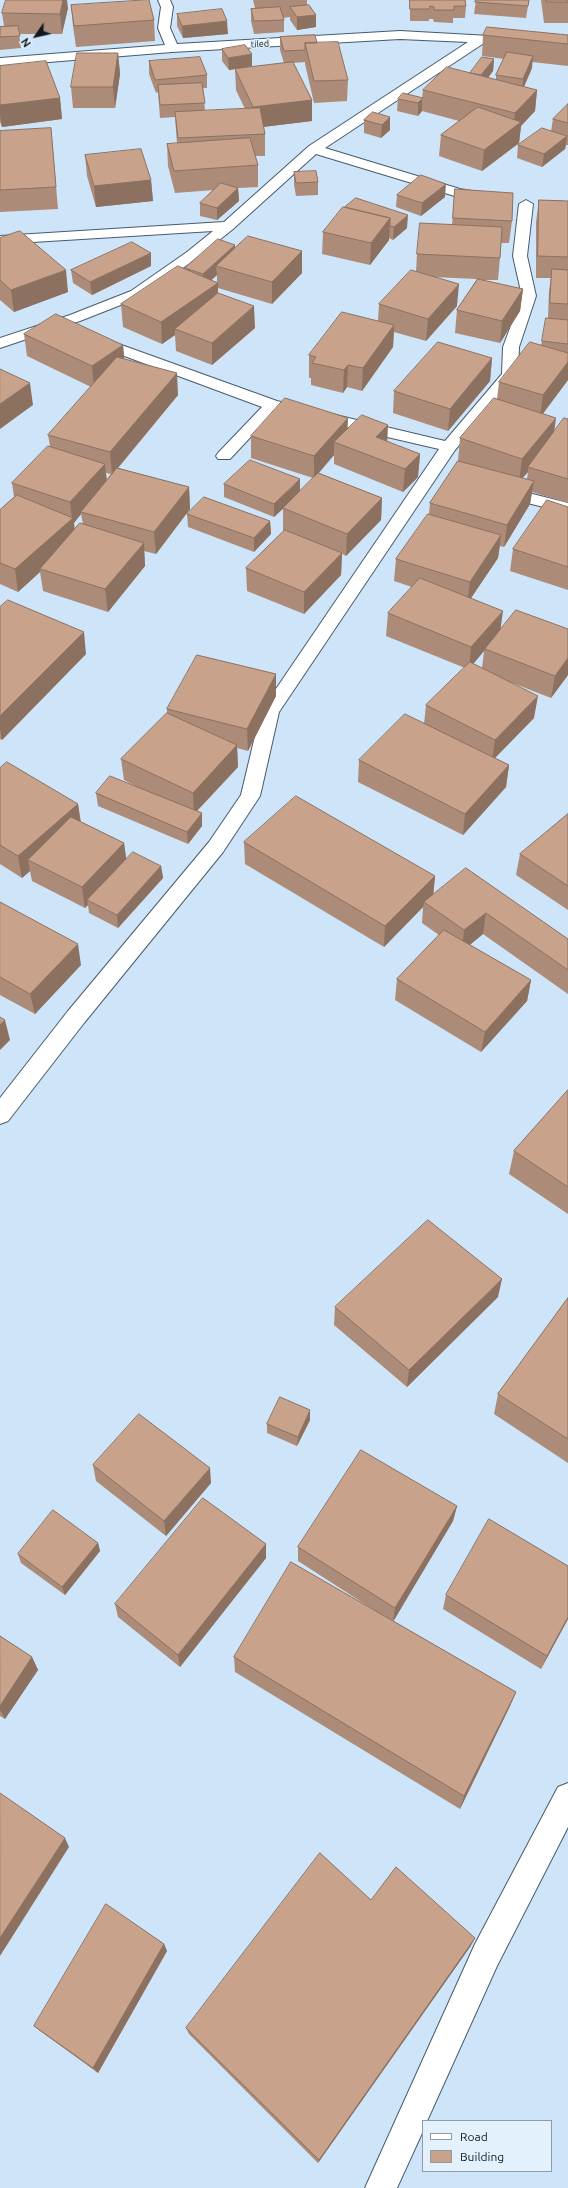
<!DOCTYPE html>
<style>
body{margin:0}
#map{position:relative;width:568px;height:2188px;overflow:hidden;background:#cee5f9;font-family:Ubuntu,sans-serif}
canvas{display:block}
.legend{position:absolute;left:422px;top:2120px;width:130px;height:52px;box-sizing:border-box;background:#e3f1fd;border:1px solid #8f9ba5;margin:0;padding:5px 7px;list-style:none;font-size:12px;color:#111920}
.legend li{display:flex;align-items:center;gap:8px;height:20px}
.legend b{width:20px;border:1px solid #8f9ba5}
.north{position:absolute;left:16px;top:16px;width:40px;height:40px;-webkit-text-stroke:3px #e3f1fd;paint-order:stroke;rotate:236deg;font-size:11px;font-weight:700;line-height:16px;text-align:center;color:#111920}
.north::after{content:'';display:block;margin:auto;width:14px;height:18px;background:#111920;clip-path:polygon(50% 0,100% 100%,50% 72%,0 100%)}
</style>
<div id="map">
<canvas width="568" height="2188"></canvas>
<ul class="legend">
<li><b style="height:5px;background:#fff"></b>Road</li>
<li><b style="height:11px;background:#c8a28b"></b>Building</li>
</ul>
<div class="north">N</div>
</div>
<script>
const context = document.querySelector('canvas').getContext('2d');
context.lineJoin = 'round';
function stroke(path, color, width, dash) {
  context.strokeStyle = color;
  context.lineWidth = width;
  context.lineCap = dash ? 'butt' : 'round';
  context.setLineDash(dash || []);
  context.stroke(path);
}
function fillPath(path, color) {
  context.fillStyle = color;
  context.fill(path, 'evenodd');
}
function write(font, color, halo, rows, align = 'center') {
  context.font = font + ' Ubuntu,sans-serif';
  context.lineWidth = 3;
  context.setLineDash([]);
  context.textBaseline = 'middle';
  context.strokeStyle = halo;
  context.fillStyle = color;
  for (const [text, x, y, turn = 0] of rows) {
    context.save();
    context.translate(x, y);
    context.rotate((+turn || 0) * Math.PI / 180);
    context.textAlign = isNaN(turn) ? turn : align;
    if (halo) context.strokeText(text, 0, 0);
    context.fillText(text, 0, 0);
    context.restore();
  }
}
const street = new Path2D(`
 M158,0H170L173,7L170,28L177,44L400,31L490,36L492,39L490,42L484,43L325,148L460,189L489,194L491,197L484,201L458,197L316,154L233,229L197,258L141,297L80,321L0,348V338L70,315L131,291L187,252L213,231L0,244V236L224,222L309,146L468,42L400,39L172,52L0,66V58L165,45L158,28L161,7Z
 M526,200L533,204L527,256L536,296L519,347L518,375L455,450L279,712L260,796L223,852L84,1023L8,1121L0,1124V1098L68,1011L209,842L241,795L261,711L439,449L275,411L230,459H218L216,456L218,453L262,407L92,344L89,341L92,338H102L277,401L445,441L502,374L503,347L522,296L513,256L519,204Z
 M501,486L568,503V513L495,495L493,491L495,487Z
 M568,1783V1827L497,1966L427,2121H423V2131L397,2188H365L475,1944L558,1787Z`);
stroke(street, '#475b6c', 2);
fillPath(street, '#fff');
fillPath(new Path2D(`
 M253,0H307V5L316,27L297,30L290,20V17L283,18L284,20V32L254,34L251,21V9L255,8Z
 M410,0H465L466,6L465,18H453V23L434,22L433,19H429V21H410Z
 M476,0H529L526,18L474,14Z
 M541,0H568V23H544Z
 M71,5L154,20L155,41L76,47L73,26Z
 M68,8L62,34H19L21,48L0,50V27L4,26L2,13Z
 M177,14L228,34L183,38L177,26Z
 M483,35H568V66L532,62V68L524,87L537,90L535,111L521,126L519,143L482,171L439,156L441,135L459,121L422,111L418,116L397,111L398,99L422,98L423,90L470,73L494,59L493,71L488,78L496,80V75L504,59L482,56Z
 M280,37L317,43L348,80L347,101L314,103L305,64V62L293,63L312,100V121L263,127L265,134V156H255L258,165V187L238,188L239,201L217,220L200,216V203L214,190L175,193L168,166L167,144H177L175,117L160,118L158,92L156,93L149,74V61L207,75V88H203L205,111L245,109L236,90L235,69L229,70L222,61V49L252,66L241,68L284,63L280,50Z
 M118,53L120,74L115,108H73L71,87Z
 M0,66L60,98L62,119L2,127L0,122Z
 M568,104V145H566L565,149L542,167L517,158L518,145L551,131L553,119Z
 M373,112L390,130L381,138L364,133V120Z
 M51,128L58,209L0,212V131Z
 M85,155L151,180L153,201L96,207L87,176Z
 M294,172L318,182V195L296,196L294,185Z
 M455,189L512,221L509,243H501L500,258L498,280H482L523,289L520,311L500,343L455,333L457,310L477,279L433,277L457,306L426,341L394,332L393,347L362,391L347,387L343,393L311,385V378H309V355L378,321L379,304L416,272L417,254L452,225Z
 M397,195L445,197L421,216L396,207Z
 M539,200L568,201V380L543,414L554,431L568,419V503L532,492L530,504L504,547L500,546L498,558L471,598L500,629H568V675L551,698L510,682L534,718L495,758L509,765L506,787L463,835L358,782L359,760L424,724L426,705L465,668L386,636L388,613L412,587L394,581L396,559L429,514L430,503L458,461L460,438L497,399L499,382L541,345L548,318L549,291L551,278H536V222ZM528,472L527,479L522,478ZM484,651L482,668L473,664Z
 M345,207L407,228L393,240L389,238V240L370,265L322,254L323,232Z
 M0,238L68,292L14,312L0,300Z
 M235,245V248L302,251V273L272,304L218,288V293L255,328L212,365L176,351L175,335L162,344L123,327L121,304L185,269V268ZM217,275V283L211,280Z
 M151,266L92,295L73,283L71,270Z
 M24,334L123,345L124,359L178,395L118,468L189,487L190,509L156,554L144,551L145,566L108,612L43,591L40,572L18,592L0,584V510L14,497L12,483L50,446L48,435L91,387L27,356ZM106,473L111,474L107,480ZM81,514L83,524L74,529V523Z
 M492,358L490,381L448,431L393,413L394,391Z
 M347,429L387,442L420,454L418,477L403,492L334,464V455L319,473L382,498L381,520L346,556L342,554L341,575L304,614L247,591L246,568L284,531H283V509L274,517L224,497V484L300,492L313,478L251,458V436Z
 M568,507V590L510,571L513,549Z
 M187,514L270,521L271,534L254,552L188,527Z
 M0,607L86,654L2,740L0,739Z
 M276,696L248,751L237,748L238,767L197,811L202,813V826L188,844L98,806L96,793L141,789L124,780L121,759L167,713V709Z
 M0,768L78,804L81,822L124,843L126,859L161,866L163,878L118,928L89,913L88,905L85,908L32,881L30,871L22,878L0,864Z
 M568,814V910L516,875L520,854Z
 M244,842L435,876L433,894L568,939V994L483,934L470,945L531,980L527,1001L481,1052L395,1000L397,979L439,935L422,923L423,907L384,947L245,864Z
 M0,902L81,965L35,1014L0,995Z
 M568,1090V1214L509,1174L514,1151Z
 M498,1297L407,1387L334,1325L335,1307Z
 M568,1298V1463L494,1414L498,1394Z
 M310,1420L297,1446L267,1433V1424Z
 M93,1465L211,1483L166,1536L96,1481Z
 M457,1506L453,1521L393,1621L516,1692L510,1706L460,1809L235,1672L234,1657L374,1610L298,1561V1547Z
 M98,1543L100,1551L65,1595L21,1563L18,1554Z
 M266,1544V1558L180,1667L118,1617L115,1604Z
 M446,1595L568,1619L541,1669L443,1609Z
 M0,1636L32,1657L38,1670L5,1719L0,1716Z
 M371,1900L475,1938L470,1947L318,2163L189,2034L186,2028Z
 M164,1944L167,1951L98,2073L40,2031L34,2026Z`), '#ac8b78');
fillPath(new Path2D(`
 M63,0H67L68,8L62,34L60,14Z
 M316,15V27L297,30V17Z
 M227,21L228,34L183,38L182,26Z
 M118,53L120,74L115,108L113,87Z
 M252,54V66L229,70L228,58Z
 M533,56L532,68L522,91L523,79Z
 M494,59L493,71L480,88L481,75Z
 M537,90L535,111L521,126L519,143L482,171L484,150L513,128L515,113Z
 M60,98L62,119L2,127L0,115V105Z
 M422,99V111L418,116V103Z
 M312,100V121L254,128L253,107Z
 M390,117V130L381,138L382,125Z
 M567,136L565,149L542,167L544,154Z
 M151,180L153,201L96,207L94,186Z
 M446,184L445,197L421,216L422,203Z
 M238,188L239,201L217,220V208Z
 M408,215L407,228L393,240L394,227Z
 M390,218L389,240L370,265L371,243Z
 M235,245V258L216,266L217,275L204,287L203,274Z
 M302,251V273L272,304V282Z
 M151,253V266L92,295L90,282Z
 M66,270L68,292L14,312L11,290Z
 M218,283V306L175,329V335L162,344L161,322Z
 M459,284L457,306L426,341L428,319Z
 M523,289L520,311L500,343L502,321Z
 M254,306L255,328L212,365V343Z
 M394,325L393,347L362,391L363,368Z
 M123,345L125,368L94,389L92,366Z
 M492,358L490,381L448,431L450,409Z
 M568,362V380L540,417L543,395Z
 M348,365L347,387L343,393L344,370Z
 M177,373L178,395L112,475L110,452Z
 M30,383L33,405L0,429V404Z
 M348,418L347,441L334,442V455L314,478V456Z
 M556,418L553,441L528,467V472L519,482L522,459Z
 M388,425L387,447L376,437Z
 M420,454L418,477L403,492L405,469Z
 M105,464L107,486L81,512V514L74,523L76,540L40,569V572L18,592L15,569L72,519L70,502Z
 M300,479V492L274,517V504Z
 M534,481L530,504L504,547L507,525Z
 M189,487L190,509L156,554L154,532Z
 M382,498L381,520L346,556L347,534Z
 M270,521L271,534L254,552V538Z
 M501,535L498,558L467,604L470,582Z
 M144,543L145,566L108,612L105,589Z
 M342,553L341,575L304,614V592Z
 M503,611L500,633L485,649L484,651L469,669L471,647Z
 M84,632L86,654L2,740L0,729V716Z
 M568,658V675L551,698L555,676Z
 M276,674V696L248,751L247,729Z
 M538,696L534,718L492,761L495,740Z
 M237,745L238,767L194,814L193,793Z
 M509,765L506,787L463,835L465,814Z
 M78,804L81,826L28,860L30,871L22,878L18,856Z
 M202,813V826L188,844L187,832Z
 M124,843L127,865L87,900L88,905L85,908L82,887Z
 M161,866L163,878L118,928L117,915Z
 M435,876L433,898L424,902L423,907L384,947L385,926Z
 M486,913L483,934L462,951L464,930Z
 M78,944L81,965L35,1014L30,994Z
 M531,980L527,1001L481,1052L485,1032Z
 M5,1020L10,1040L0,1050V1025Z
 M502,1279L498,1297L407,1387L409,1370Z
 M310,1410V1420L297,1446L298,1437Z
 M210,1468L211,1483L166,1536L164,1521Z
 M457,1506L453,1521L393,1622L395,1608Z
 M98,1543L100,1551L65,1595L62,1587Z
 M266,1544V1558L180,1667L178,1655Z
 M568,1617V1619L541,1669L547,1656Z
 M32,1657L38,1670L5,1719L0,1710V1706Z
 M516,1692L510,1706L460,1809L464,1796Z
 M65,1838L69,1847L0,1956V1938Z
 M475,1938L470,1947L318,2163L319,2160Z
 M164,1944L167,1951L98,2073L93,2068Z`), '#8c7161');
const building = new Path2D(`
 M6,0H63L60,14L2,13Z
 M149,0L154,20L74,26L71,5Z
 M410,0H465L466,6H454V10H434V7L430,6L429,9H410Z
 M476,0H529L528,6L475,2Z
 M546,0H568V2H547Z
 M309,5L316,15L297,17L290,7Z
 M280,7L284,20L254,21L251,9Z
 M222,9L227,21L182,26L177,14Z
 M18,26L20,36L0,37V27Z
 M487,27L568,35V44L483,35Z
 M315,35L317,43H305V50L284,51L280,37Z
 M338,42L348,80L314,81L305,43Z
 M245,45L252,54L228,58L222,49Z
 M507,52L533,56L523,79L496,75Z
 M77,53H118L113,87H71Z
 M200,57L207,75L155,80L149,61Z
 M482,57L494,59L481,75L470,73Z
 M46,61L60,98L0,105V66Z
 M293,62L312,100L253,107L235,69Z
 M447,67L537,90L515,113L423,90Z
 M202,83L205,103L160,105L158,85Z
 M403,93L423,98L418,103L398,99Z
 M568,104V123L553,119Z
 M478,107L521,122L484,150L441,135Z
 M260,108L265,134L178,138L175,112Z
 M373,112L390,117L382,125L364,120Z
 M51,128L56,187L0,190V131Z
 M542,128L567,136L544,154L518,145Z
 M250,138L258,165L174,171L167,144Z
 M141,149L151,180L94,186L85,155Z
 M316,171L318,182L296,183L294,172Z
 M421,175L446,184L422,203L397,195Z
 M221,183L238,188L217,208L200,203Z
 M455,189L513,193L512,221L453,218Z
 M356,198L408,215L394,227L390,226V218L345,207Z
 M539,200L568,201V257L538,256Z
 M343,207L390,218L371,243L323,232Z
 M420,223L502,227L500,258L417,254Z
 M20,231L66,270L11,290L0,280V238Z
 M248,236L302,251L272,282L216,266Z
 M218,239L235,245L203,274L185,268Z
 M132,242L151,253L90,282L71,270Z
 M178,266L218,283L161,322L121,304Z
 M552,269L568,270V304L550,303Z
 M411,270L459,284L428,319L379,304Z
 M478,279L523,289L502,321L457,310Z
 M218,293L254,306L212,343L175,329Z
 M342,312L394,325L363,368L348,365L344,370L312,363L316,357L309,355Z
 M56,314L123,345L92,366L24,334Z
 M546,318L568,320V344L542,341Z
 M438,342L492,358L450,409L394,391Z
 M530,342L568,353V362L543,395L499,382Z
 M117,357L177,373L110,452L48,435Z
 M0,369L30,383L0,404Z
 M285,398L348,418L314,456L251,436Z
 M494,398L556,418L522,459L460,438Z
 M362,415L388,425L376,437L420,454L405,469L334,442Z
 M564,418L568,419V479L528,467Z
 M48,446L105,464L70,502L12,483Z
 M250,460L300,479L274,504L224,484Z
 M458,461L534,481L507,525L430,503Z
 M117,468L189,487L154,532L81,512Z
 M318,473L382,498L347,534L283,508Z
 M17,495L73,518L15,569L0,563V510Z
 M204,497L270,521L254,538L187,514Z
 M547,500L568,507V567L513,549Z
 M428,514L501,535L470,582L396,559Z
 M80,523L144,543L105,589L40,569Z
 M285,530L342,553L304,592L246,568Z
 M420,578L503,611L471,647L388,613Z
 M8,600L84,632L0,716V607Z
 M516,610L568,629V658L555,676L485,649Z
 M197,655L276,674L247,729L167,709Z
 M470,662L538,696L495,740L426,705Z
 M167,713L237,745L193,793L121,759Z
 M405,714L509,765L465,814L359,760Z
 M7,762L78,804L18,856L0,845V768Z
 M110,776L202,813L187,832L96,793Z
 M296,796L435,876L385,926L244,842Z
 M568,814V886L520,854Z
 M71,817L124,843L82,887L28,860Z
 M133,852L161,866L117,915L87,900Z
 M466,868L568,939V970L486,913L464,930L424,902Z
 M0,902L78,944L30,994L0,977Z
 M444,930L531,980L485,1032L397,979Z
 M0,1017L5,1020L0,1025Z
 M568,1090V1187L514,1151Z
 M428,1220L502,1279L409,1370L335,1307Z
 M568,1298V1439L498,1394Z
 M280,1397L310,1410L298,1437L267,1424Z
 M139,1414L210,1468L164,1521L93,1465Z
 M361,1450L457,1506L395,1608L298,1547Z
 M203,1498L266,1544L178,1655L115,1604Z
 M53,1510L98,1543L62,1587L18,1554Z
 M489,1519L568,1566V1617L547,1656L446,1595Z
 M291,1562L516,1692L464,1796L234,1657Z
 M0,1636L32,1657L0,1706Z
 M0,1793L65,1838L0,1938Z
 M320,1853L371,1900L396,1867L475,1938L319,2160L186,2028Z
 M106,1904L164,1944L93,2068L34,2026Z`);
fillPath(building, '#c8a28b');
stroke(building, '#8c7161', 1);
write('9px', '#111920', '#e3f1fd', [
 ["tiled",260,44,-3]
]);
</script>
